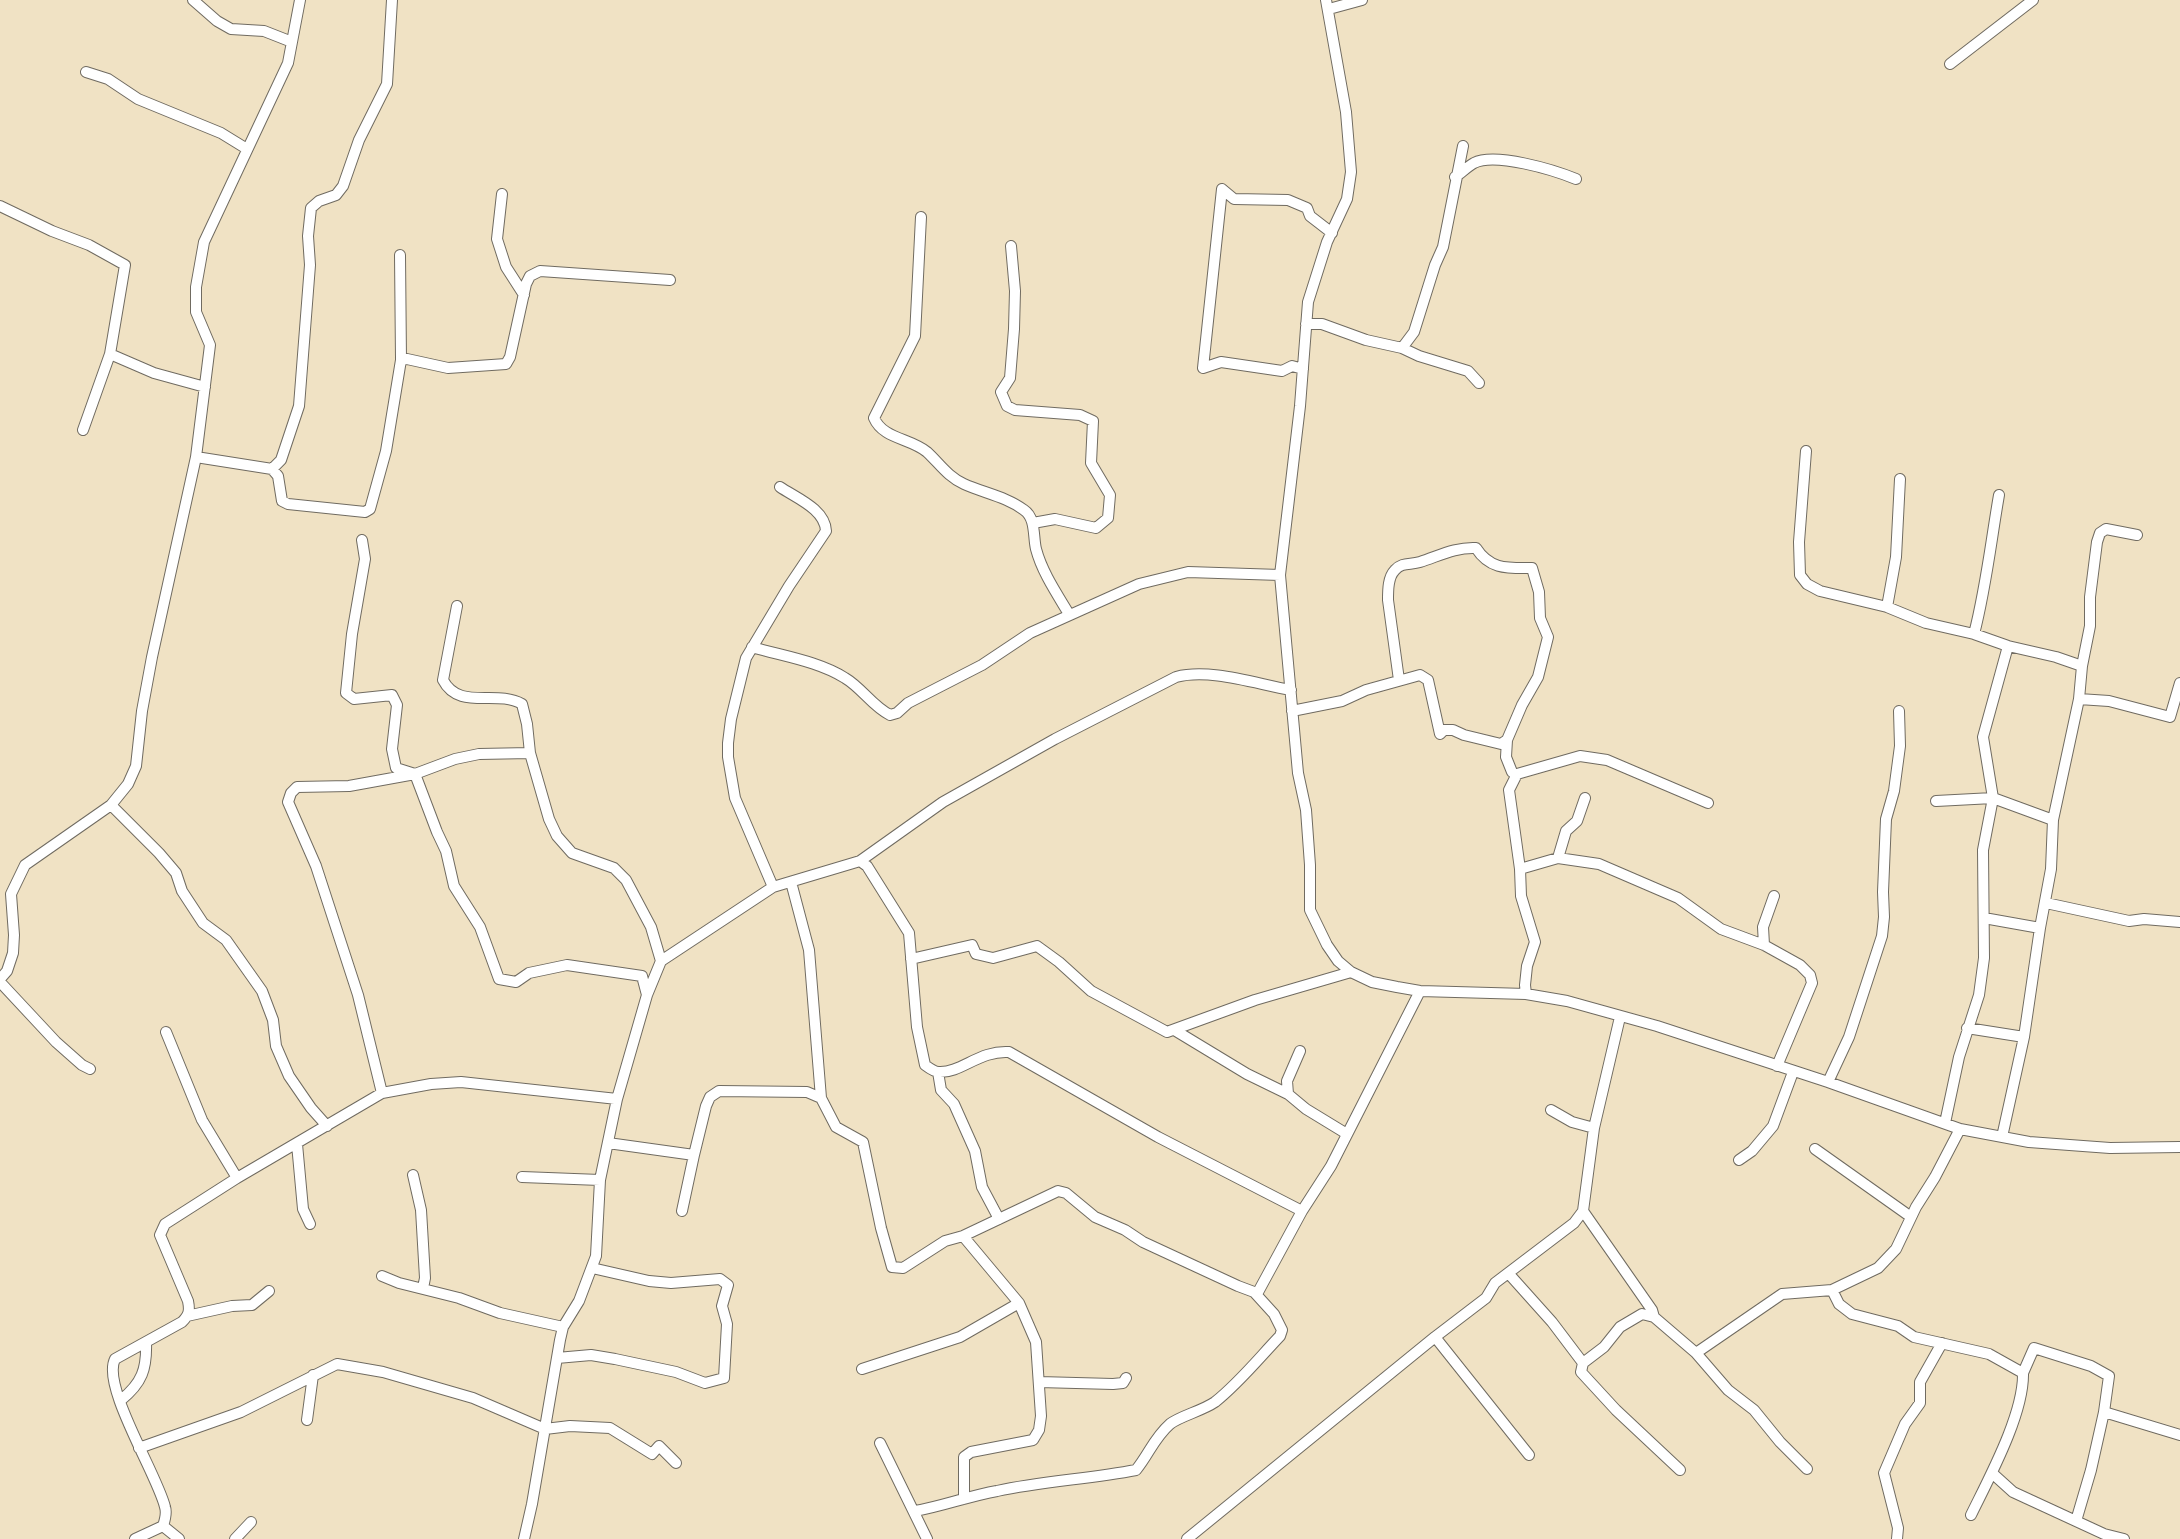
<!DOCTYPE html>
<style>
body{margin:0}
canvas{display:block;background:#f0e2c4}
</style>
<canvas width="2180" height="1539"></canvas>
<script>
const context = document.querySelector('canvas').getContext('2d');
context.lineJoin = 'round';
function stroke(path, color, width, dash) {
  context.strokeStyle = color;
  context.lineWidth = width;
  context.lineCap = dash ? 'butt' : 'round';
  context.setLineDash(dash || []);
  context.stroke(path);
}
const minor = new Path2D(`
 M193,0L217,21L231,29L264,31L292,42
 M1326,0L1346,112L1351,172L1347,199L1327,242L1308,302L1300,406L1280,575L1298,773L1306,810L1310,865V910L1327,945L1338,961L1351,972L1372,982L1397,987L1420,991L1526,994L1567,1001L1657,1026L1828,1082L1960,1129L2029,1142L2110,1148L2180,1147
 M1329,9L1362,0
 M1950,64L2033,0
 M86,72L108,79L138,99L221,133L247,149
 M1455,177C1461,173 1467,167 1474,163C1495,152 1554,170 1576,179
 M502,194L497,239L506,267L524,295
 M0,206L52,231L89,245L125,265L110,354L83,430
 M921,217L915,336L874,418C883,439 910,438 927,452C939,463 948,477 964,484C984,493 1007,497 1024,510C1036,518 1033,537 1036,549C1042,572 1057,594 1069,614
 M1011,246L1015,291L1014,329L1010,378L1001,392L1007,406L1015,410L1080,415L1093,421L1091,463L1110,495L1108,518L1096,528L1055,519L1033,523
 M400,255L401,360
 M1306,324H1322L1366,340L1402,348L1419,356L1468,371L1479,383
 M1402,348L1414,332L1435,265L1443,247L1463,146
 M110,354L154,373L205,387
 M1303,369L1292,366L1282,371L1221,362L1203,368L1222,189L1234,199L1288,200L1307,208L1310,216L1332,233
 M1806,451L1799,542L1800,575L1807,584L1820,591L1887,607L1926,623L1974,634L2008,646L2056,657L2082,666
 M196,457L272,469L278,476L282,501L288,504L365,512L370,509L386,451L401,360L407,359L448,368L506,364L510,357L526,284L530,276L540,271L670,280
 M272,469L281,460L299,406L310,265L308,236L311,208L319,201L336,195L343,186L359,140L387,84L392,0
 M362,540L365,559L352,634L346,693L354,699L392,695L397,705L392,749L396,768L415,774L437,832L446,851L454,886L480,927L499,979L516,982L529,973L567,965L642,976L647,995
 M457,606L443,680C459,711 496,689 522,704L527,724L530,753L549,819L557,836L572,853L614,868L626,880L651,927L661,961
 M1887,607L1896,557L1900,479
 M1974,634C1986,588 1991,541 1999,495
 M752,647C782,656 818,661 845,678C862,688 872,706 890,715L897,713L908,703L982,665L1030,633L1139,584L1188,572L1280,575
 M1399,680L1388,600C1388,590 1388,577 1395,570C1402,562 1410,565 1420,562C1439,556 1455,547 1476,548C1490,570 1508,568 1532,568L1539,592L1540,618L1548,637L1538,677L1522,705L1507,740L1506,757L1512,772L1517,774
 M2079,699L2109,701L2170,717L2180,683
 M1292,711L1342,701L1366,690L1420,675L1428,680L1440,734L1444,730H1453L1464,735L1501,744L1507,740
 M1936,801L1993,798L2053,820
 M111,805L159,853L176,873L182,891L203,923L226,940L262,991L273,1020L276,1046L289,1076L311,1108L327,1126
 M1558,858L1566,831L1577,821L1585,798
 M860,861L943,802L1055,739L1176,677C1210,668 1256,684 1291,690
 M1520,869L1558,858L1599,864L1678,898L1721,929L1764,945L1800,965L1810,975L1812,983L1777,1066
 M791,882L809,950L821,1098
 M773,887L735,798L728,757V743L731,719L746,658L789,586L826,531C825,509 796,498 780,487
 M2046,903L2129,921L2144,919L2180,922
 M1984,918L2040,928
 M1764,945L1763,927L1774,896
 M911,959L972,945L976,954L993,958L1037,946L1059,962L1091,991L1167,1032L1255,1000L1351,972
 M0,979L7,971L13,953L14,935L11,894L25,865L111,805L128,784L136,766L142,711L152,657L196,457L210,345L196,312V287L204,242L288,63L300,0
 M0,982L56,1042L82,1065L90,1069
 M1526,994L1525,985L1527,966L1535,942L1521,896L1520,869L1509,790L1517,774L1580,756L1607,760L1708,803
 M1967,1028L2024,1037
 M1176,1031L1247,1074L1288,1094L1306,1109L1347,1134
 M166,1032L202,1120L237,1178
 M938,1072L941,1090L954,1104L975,1151L982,1187L999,1219
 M1828,1082L1849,1037L1882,936L1884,917L1883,892L1886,819L1894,791L1900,746L1899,711
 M382,1093L358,995L316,866L288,802L291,793L297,787L349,786L415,774L455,759L479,754L530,753
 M1288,1094L1287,1081L1300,1051
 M1551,1110L1572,1122L1594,1128
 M1945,1123L1959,1057L1979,995L1984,958L1983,850L1993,798L1983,737L2008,646
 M2002,1137L2024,1037L2040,928L2051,869L2053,820L2079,699L2082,666L2090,626V597L2097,542L2100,533L2106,529L2137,535
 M608,1143L694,1155L682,1211
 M297,1144L303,1209L310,1224
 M1815,1149L1911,1217
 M694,1155L706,1106L710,1097L719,1091L807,1092L821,1098L836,1127L863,1142L881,1228L892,1267L903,1268L945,1241L963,1236L1058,1191L1066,1193L1095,1217L1125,1230L1143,1242L1238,1286L1254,1292L1274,1314L1282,1330L1280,1336C1259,1358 1239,1383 1215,1402C1202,1411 1180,1416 1170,1424C1154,1438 1149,1454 1136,1470C1090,1479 1043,1481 997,1491C969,1496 943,1506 915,1511
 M1739,1160L1752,1151L1773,1126L1793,1072
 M413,1175L421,1210L425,1278L423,1288
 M522,1177L600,1180
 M1583,1211L1652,1310L1654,1317
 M963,1236L1019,1303L1036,1342L1041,1416L1039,1430L1033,1440L971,1452L964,1457V1499
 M1509,1274L1552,1322L1583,1363L1581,1372L1616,1410L1680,1470
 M382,1276L399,1283L459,1298L500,1313L563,1327
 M1832,1290L1839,1304L1852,1314L1898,1326L1914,1337L1989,1354L2023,1373L2034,1348L2091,1366L2109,1376L2104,1412L2180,1435
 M1257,1294L1302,1211L1331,1166L1420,991
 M187,1316L232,1306L252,1305L269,1291
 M1696,1353L1728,1390L1754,1410L1780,1442L1807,1469
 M557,1358L591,1355L615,1359L676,1372L705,1383L724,1378L727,1324L722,1306L728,1285L720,1279L671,1283L649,1281L592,1268
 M1583,1363L1604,1347L1620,1327L1642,1314L1654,1317L1696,1353L1782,1294L1832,1290L1878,1268L1896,1249L1916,1207L1935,1177L1960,1129
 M862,1369L960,1337L1019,1303
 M1039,1382L1113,1384L1123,1383L1126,1378
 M121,1400C142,1383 147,1369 146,1342
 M307,1420L313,1375
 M880,1443L927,1539
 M139,1448L241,1412L337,1364L383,1372L473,1398L545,1429L570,1426L610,1428L652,1454L659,1446L676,1463
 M1529,1455L1435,1337L1486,1298L1495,1283L1574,1223L1583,1211L1594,1128L1620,1017
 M1992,1473L2013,1492L2104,1534L2124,1539
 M1971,1515C1989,1478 2024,1414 2023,1373
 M2076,1521L2091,1470L2104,1412
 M163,1526C165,1520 167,1513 165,1507C158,1476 101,1386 115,1359L182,1322C189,1315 190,1311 188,1301L160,1235L165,1224L237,1178L382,1093L431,1084L461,1082L617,1099
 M163,1526L179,1539
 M135,1539L163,1526
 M235,1539L251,1522
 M524,1539L532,1504L560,1340L563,1327L579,1301L596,1256L600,1180L617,1099L647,995L661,961L773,887L860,861L867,866L909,933L917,1027L925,1065C929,1068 935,1072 939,1072C961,1073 980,1050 1009,1052L1158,1137L1302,1211
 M1187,1539L1435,1337
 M1897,1539L1898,1528L1884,1473L1905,1424L1920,1403V1382L1942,1343`);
stroke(minor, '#706b61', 12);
stroke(minor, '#fff', 10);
</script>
